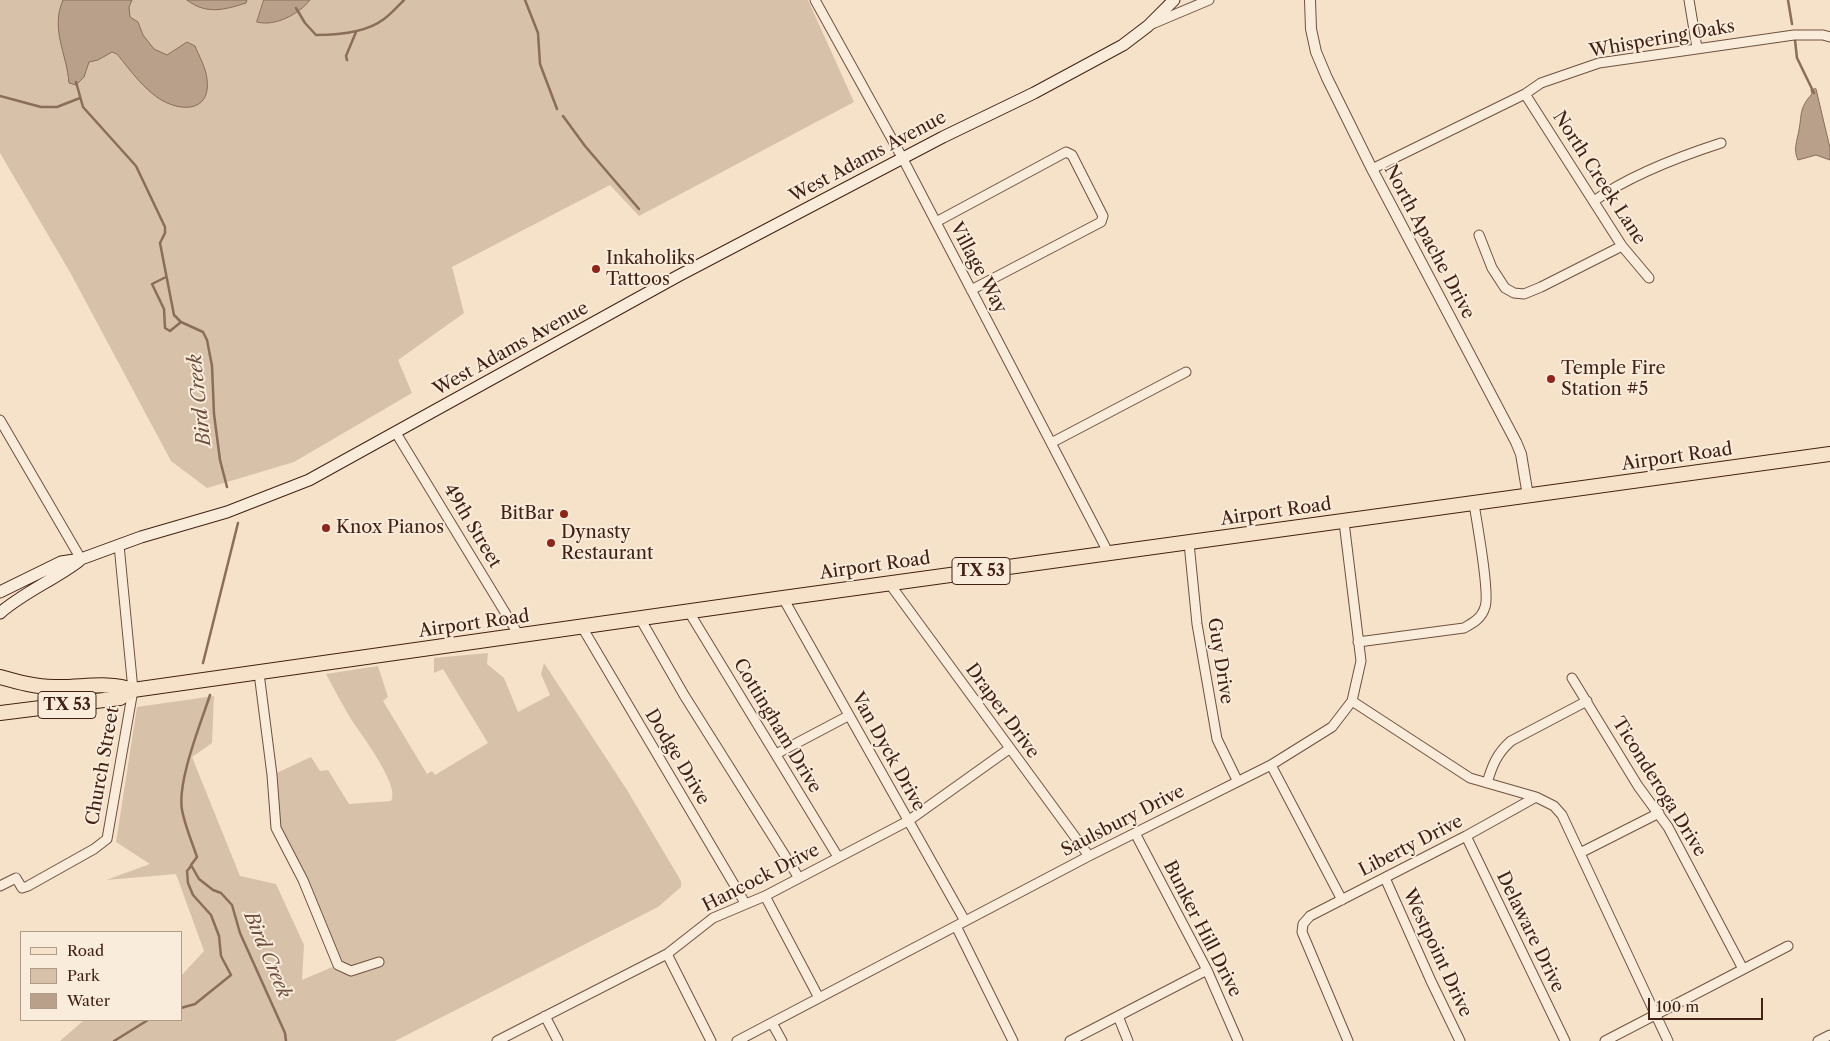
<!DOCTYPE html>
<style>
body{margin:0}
#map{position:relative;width:1830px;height:1041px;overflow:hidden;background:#f6e2c8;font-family:"Libre Caslon Text",serif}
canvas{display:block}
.legend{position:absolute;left:20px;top:931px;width:162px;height:90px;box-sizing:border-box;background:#f9ecdb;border:1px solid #b09b8b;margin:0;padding:6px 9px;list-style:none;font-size:15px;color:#432114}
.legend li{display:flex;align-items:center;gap:10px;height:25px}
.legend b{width:25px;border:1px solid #b09b8b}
.scale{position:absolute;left:1648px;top:998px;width:115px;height:22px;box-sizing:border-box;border:2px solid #432114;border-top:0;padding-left:6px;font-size:15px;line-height:18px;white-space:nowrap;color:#432114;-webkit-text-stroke:4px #f9ecdb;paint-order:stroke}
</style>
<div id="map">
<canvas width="1830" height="1041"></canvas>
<ul class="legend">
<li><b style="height:6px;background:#f6e2c8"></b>Road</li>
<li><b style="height:14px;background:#d8c1a9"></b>Park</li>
<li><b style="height:14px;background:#b9a08b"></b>Water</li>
</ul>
<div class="scale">100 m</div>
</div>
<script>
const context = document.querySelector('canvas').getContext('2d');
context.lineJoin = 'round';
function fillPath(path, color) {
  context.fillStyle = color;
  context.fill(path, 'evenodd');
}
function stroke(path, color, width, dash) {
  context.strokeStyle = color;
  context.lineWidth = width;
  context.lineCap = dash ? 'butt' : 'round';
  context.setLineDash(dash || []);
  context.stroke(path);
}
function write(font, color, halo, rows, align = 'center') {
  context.font = font + ' "Libre Caslon Text",serif';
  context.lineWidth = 4;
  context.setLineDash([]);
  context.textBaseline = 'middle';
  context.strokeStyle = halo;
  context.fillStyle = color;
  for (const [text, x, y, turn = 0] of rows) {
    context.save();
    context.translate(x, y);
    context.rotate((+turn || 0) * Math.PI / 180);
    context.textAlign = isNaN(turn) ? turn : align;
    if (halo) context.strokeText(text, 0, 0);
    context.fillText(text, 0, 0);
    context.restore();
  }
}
fillPath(new Path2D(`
 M0,0H808L854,102L639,216L610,185L452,267L464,313L398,360L412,393L294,462L207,488L171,461L71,274L0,153Z
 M488,653L487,664L504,678L518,712L550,695L541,674L544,663L627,790L681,881V887L658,907L395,1041H60L84,1020H181V976L204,951L176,874L106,880L150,864L116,842L137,707L214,696L212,743L192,757L240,876L276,884L304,945L302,980L337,965L276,828L272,775L311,757L320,771L328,770L349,804L391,801C401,786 360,733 351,719C342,704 334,689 326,674L378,666L388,697L383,701L427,774L432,771L435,775L488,743L443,669L434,673V658Z`), '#d8c1a9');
const water = new Path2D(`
 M63,0H132L129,7L130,17L138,22L143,35L154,49L167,55L187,42L195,46C199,56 206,68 207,79C211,109 186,113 163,101C145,91 130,70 117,54L112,52L98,60L89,62L84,77L76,85L69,83C67,54 50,29 63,0Z
 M187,0H247L246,3C224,10 206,15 187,0Z
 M264,0H310C299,14 275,27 257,22Z
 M1816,89L1830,148V160L1816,155L1798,160C1793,150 1797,141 1799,130C1802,114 1799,108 1812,94L1811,90Z`);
fillPath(water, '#b9a08b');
stroke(water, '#8a6d5b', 1);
stroke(new Path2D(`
 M525,0L538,33L540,64L557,109
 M1788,0L1792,24
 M296,8L305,23L316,35C337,35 367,32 384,19C391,14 398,6 404,0
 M1795,40L1797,58L1814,93
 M347,60L346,56L356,32
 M76,82L83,107L136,166L165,227V233L160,243L174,315L181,322L203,332L207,340L212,366L214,414L220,460L227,487
 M0,96L41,107H57L80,98
 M563,116L585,146L639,209
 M166,277L152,284L164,309L165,328L170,331L181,322
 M203,663L238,523
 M210,695C201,723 177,781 182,810C185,826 192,842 197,857L191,865L199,879L213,890L221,893L232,905L240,933L285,1033L286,1041
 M181,1008L195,1004L231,975L221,956L219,936L211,915L193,895L188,883L187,871L191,866
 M114,1041L148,1020`), '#8a6d5b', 2.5);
const minor = new Path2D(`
 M815,0L903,159L1109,554
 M1689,0L1697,48
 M1152,24L1209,0
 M1525,94L1622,246L1649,278
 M1372,169L1525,94L1541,83L1599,63L1794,35H1823L1830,37
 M1594,201C1627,177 1681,156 1721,143
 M936,222L1066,152L1072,155L1103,216L1101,222L971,290
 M1479,235L1492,268L1505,288L1514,293L1524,294L1541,287L1622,246
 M0,420L81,559
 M396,433L520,637
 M1051,443L1186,372
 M1189,543L1197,624L1217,739L1237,780
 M889,583L1089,856
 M783,598L965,921
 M689,612L838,857
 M641,620L684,695L799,878
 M582,627L745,903
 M1358,642L1464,628C1473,623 1482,618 1485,607C1490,594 1477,523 1474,504
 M259,673L272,775L276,828L303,880L338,965L351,971L379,962
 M1572,678L1638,786L1668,827L1743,969
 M1352,701L1470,778L1536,797L1554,806L1562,815L1668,1041
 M776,754L848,716
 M1271,765L1342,900
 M1487,783C1492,766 1497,753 1511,741L1587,701
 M1135,833L1207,970L1238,1041
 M1466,836L1565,1041
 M1580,853L1659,813
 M1385,878L1431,981L1460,1041
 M0,886L16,878L22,888L28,886L94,849L107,839L133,690L119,545
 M765,896L819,998
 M956,926L1013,1041
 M667,954L711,1041
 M545,1016L558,1041
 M1118,1016L1128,1041
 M772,1023L782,1041
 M497,1041L667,954L713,918L765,896L908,821L1009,749
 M737,1041L1089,856L1271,765L1332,727L1352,701L1361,661L1344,522
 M1070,1041L1207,970
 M1348,1041L1302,932L1303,924L1310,916L1466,836L1536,797
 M1605,1041L1788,946
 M1818,1041L1830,1035`);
const tertiary = new Path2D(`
 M1310,0L1311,29L1316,52L1327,78L1372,169L1516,442L1521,454L1528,496`);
const secondary = new Path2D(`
 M0,592L61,562L81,559L141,537L227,512L309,480L678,276L943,137L1034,93L1123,45L1148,26L1174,0
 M0,613C24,592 54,580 79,561`);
const primary = new Path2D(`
 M0,677C18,682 36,687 54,687C81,688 107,681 133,690
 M0,713L120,698L133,690L783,598L1830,454`);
stroke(minor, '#705141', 11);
stroke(tertiary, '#705141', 12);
stroke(secondary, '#432114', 13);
stroke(primary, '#432114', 16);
stroke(minor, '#f9ecdb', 9);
stroke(tertiary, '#f9ecdb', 10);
stroke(secondary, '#f9ecdb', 11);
stroke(primary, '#f6e2c8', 14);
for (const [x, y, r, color] of [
 [596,269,5,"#8f2418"],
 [1551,379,5,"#8f2418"],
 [564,514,5,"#8f2418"],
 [326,528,5,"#8f2418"],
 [551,543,5,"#8f2418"]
]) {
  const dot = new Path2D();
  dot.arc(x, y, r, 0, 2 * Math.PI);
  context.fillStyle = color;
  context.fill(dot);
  stroke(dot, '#f9ecdb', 2);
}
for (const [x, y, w] of [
 [981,571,58],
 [67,705,58]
]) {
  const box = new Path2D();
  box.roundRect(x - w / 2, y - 13.5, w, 27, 4);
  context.fillStyle = '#f9ecdb';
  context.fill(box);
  stroke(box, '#432114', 1);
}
write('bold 16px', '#432114', null, [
 ["TX 53",981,571],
 ["TX 53",67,705]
]);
write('18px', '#432114', '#f9ecdb', [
 ["Whispering Oaks",1662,39,-10],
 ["West Adams Avenue",868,157,-28],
 ["North Creek Lane",1599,178,57],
 ["North Apache Drive",1429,242,62],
 ["Village Way",978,268,62],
 ["West Adams Avenue",511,349,-29],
 ["Airport Road",1677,457,-8],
 ["Airport Road",1276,512,-8],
 ["49th Street",472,526,59],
 ["Airport Road",875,566,-8],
 ["Airport Road",474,624,-8],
 ["Guy Drive",1220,661,81],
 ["Draper Drive",1002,711,54],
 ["Cottingham Drive",777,726,59],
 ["Van Dyck Drive",888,752,61],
 ["Dodge Drive",677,757,59],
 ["Church Street",103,766,-80],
 ["Ticonderoga Drive",1659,787,58],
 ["Saulsbury Drive",1123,821,-27],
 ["Liberty Drive",1411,846,-27],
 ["Hancock Drive",761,878,-27],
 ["Bunker Hill Drive",1202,929,63],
 ["Delaware Drive",1530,932,64],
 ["Westpoint Drive",1437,953,65]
]);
write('18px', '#432114', '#f9ecdb', [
 ["Inkaholiks",606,259],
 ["Tattoos",606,280],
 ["Temple Fire",1561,369],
 ["Station #5",1561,390],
 ["BitBar",554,514,"right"],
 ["Knox Pianos",336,528],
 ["Dynasty",561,533],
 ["Restaurant",561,554]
], 'left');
write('italic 19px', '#6c4d3e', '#f9ecdb', [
 ["Bird Creek",200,400,-96],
 ["Bird Creek",267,955,67]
]);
</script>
